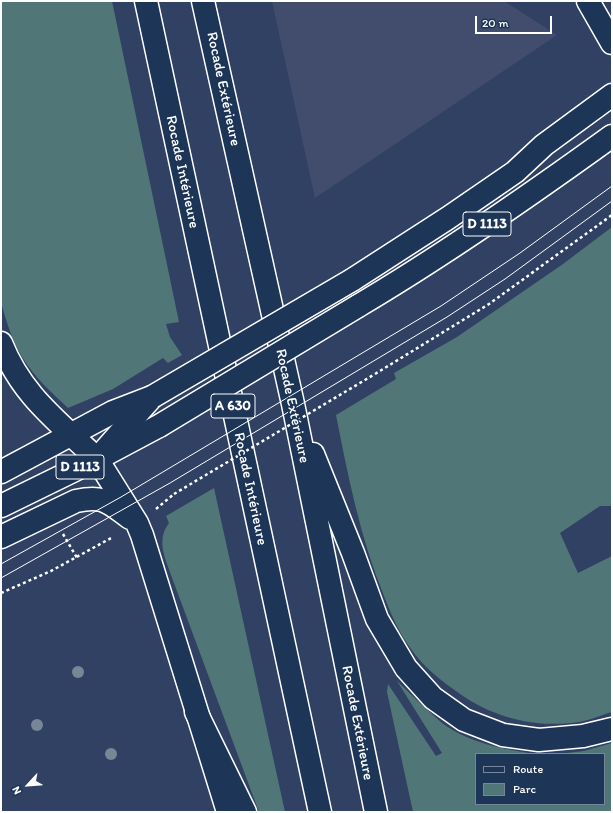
<!DOCTYPE html>
<meta charset="utf-8">
<style>
body{margin:0}
#map{position:relative;width:613px;height:813px;overflow:hidden;background:#304163;font-family:Itim,sans-serif}
canvas{display:block}
.frame{position:absolute;inset:0;border:2px solid #fff;pointer-events:none}
.legend{position:absolute;left:475px;top:753px;width:130px;height:52px;box-sizing:border-box;background:#1d3557;border:1px solid #77869a;margin:0;padding:5px 7px;list-style:none;font-size:12px;color:#fff}
.legend li{display:flex;align-items:center;gap:8px;height:20px}
.legend b{width:20px;border:1px solid #77869a}
.north{position:absolute;left:8px;top:765px;width:40px;height:40px;-webkit-text-stroke:3px #1d3557;paint-order:stroke;rotate:244deg;font-size:11px;font-weight:700;line-height:16px;text-align:center;color:#fff}
.north::after{content:'';display:block;margin:auto;width:14px;height:18px;background:#fff;clip-path:polygon(50% 0,100% 100%,50% 72%,0 100%)}
.scale{position:absolute;left:475px;top:16px;width:77px;height:18px;box-sizing:border-box;border:2px solid #fff;border-top:0;padding-left:5px;font-size:12px;line-height:14px;white-space:nowrap;color:#fff;-webkit-text-stroke:3px #1d3557;paint-order:stroke}
</style>
<div id="map">
<canvas width="613" height="813"></canvas>
<div class="frame"></div>
<ul class="legend">
<li><b style="height:5px;background:#1d3557"></b>Route</li>
<li><b style="height:11px;background:#517678"></b>Parc</li>
</ul>
<div class="north">N</div>
<div class="scale">20 m</div>
</div>
<script>
const context = document.querySelector('canvas').getContext('2d');
context.lineJoin = 'round';
function fillPath(path, color) {
  context.fillStyle = color;
  context.fill(path, 'evenodd');
}
function stroke(path, color, width, dash) {
  context.strokeStyle = color;
  context.lineWidth = width;
  context.lineCap = dash ? 'butt' : 'round';
  context.setLineDash(dash || []);
  context.stroke(path);
}
function write(font, color, halo, rows, align = 'center') {
  context.font = font + ' Itim,sans-serif';
  context.lineWidth = 3.5;
  context.setLineDash([]);
  context.textBaseline = 'middle';
  context.strokeStyle = halo;
  context.fillStyle = color;
  for (const [text, x, y, turn = 0] of rows) {
    context.save();
    context.translate(x, y);
    context.rotate((+turn || 0) * Math.PI / 180);
    context.textAlign = isNaN(turn) ? turn : align;
    if (halo) context.strokeText(text, 0, 0);
    context.fillText(text, 0, 0);
    context.restore();
  }
}
fillPath(new Path2D(`
 M272,1H504L557,35L315,198Z`), '#424d6e');
fillPath(new Path2D(`
 M1,1H112L179,322L166,324L170,337L182,355L168,363L163,358L113,389L68,408C52,393 34,377 22,357C12,340 6,321 1,302Z
 M612,227V506H600L560,533L578,573L612,556V712C599,716 585,722 571,723C531,727 493,717 460,694C443,682 423,667 411,649C399,633 391,614 384,596C360,537 348,476 336,415L396,379L394,373L457,337L563,264Z
 M214,488L285,812H259L171,575C165,557 156,540 169,523L166,516Z
 M397,681C412,695 427,710 442,723C468,743 504,749 535,754H476V804H604V754H558L584,751L612,743V812H413L387,692L388,684L436,756L442,753Z`), '#517678');
const minor = new Path2D(`
 M152,397L97,459L137,523L142,535L228,812
 M1,537L76,501C104,495 108,502 130,518`);
const major = new Path2D(`
 M588,1L612,43
 M352,280L448,218L515,172L544,145L612,95
 M358,306C446,254 529,196 612,136
 M1,472L113,412L152,397
 M1,506L97,459L159,426`);
const highway = new Path2D(`
 M146,1L320,812
 M203,1L293,404L376,812
 M1,343C22,396 58,421 97,459
 M313,454L353,553L377,619L406,668L433,698L464,720L503,735L539,740L583,736L612,729
 M196,712L245,812`);
stroke(minor, '#fff', 25);
stroke(major, '#fff', 25);
stroke(highway, '#fff', 25);
stroke(new Path2D(`
 M375,374L489,304L612,215
 M156,509L174,494
 M63,534L77,558
 M1,593L51,571L113,537`), '#fff', 2.5, [3, 3]);
stroke(minor, '#1d3557', 22);
stroke(major, '#1d3557', 22);
stroke(highway, '#1d3557', 22);
stroke(new Path2D(`
 M1,564L121,497L441,306L520,253L612,186
 M1,578L170,483L447,317L505,279L612,201`), '#fff', 1);
const majorBridge = new Path2D(`
 M152,397L352,280
 M159,426L358,306`);
stroke(majorBridge, '#fff', 25, []);
stroke(new Path2D(`
 M174,494L375,374`), '#fff', 2.5, [3, 3]);
stroke(majorBridge, '#1d3557', 22);
context.fillStyle = '#778797';
for (const [x, y] of [
 [78,672],
 [37,725],
 [111,754]
]) {
  context.beginPath();
  context.arc(x, y, 6, 0, 2 * Math.PI);
  context.fill();
}
for (const [x, y, w] of [
 [487,224,48],
 [233,406,44],
 [80,467,48]
]) {
  const box = new Path2D();
  box.roundRect(x - w / 2, y - 12, w, 24, 3);
  context.fillStyle = '#1d3557';
  context.fill(box);
  stroke(box, '#fff', 1);
}
write('bold 14px', '#fff', null, [
 ["D 1113",487,224],
 ["A 630",233,406],
 ["D 1113",80,467]
]);
write('15px', '#fff', '#1d3557', [
 ["Rocade Extérieure",223,89,78],
 ["Rocade Intérieure",182,172,78],
 ["Rocade Extérieure",292,406,78],
 ["Rocade Intérieure",250,489,78],
 ["Rocade Extérieure",357,723,79]
]);
</script>
